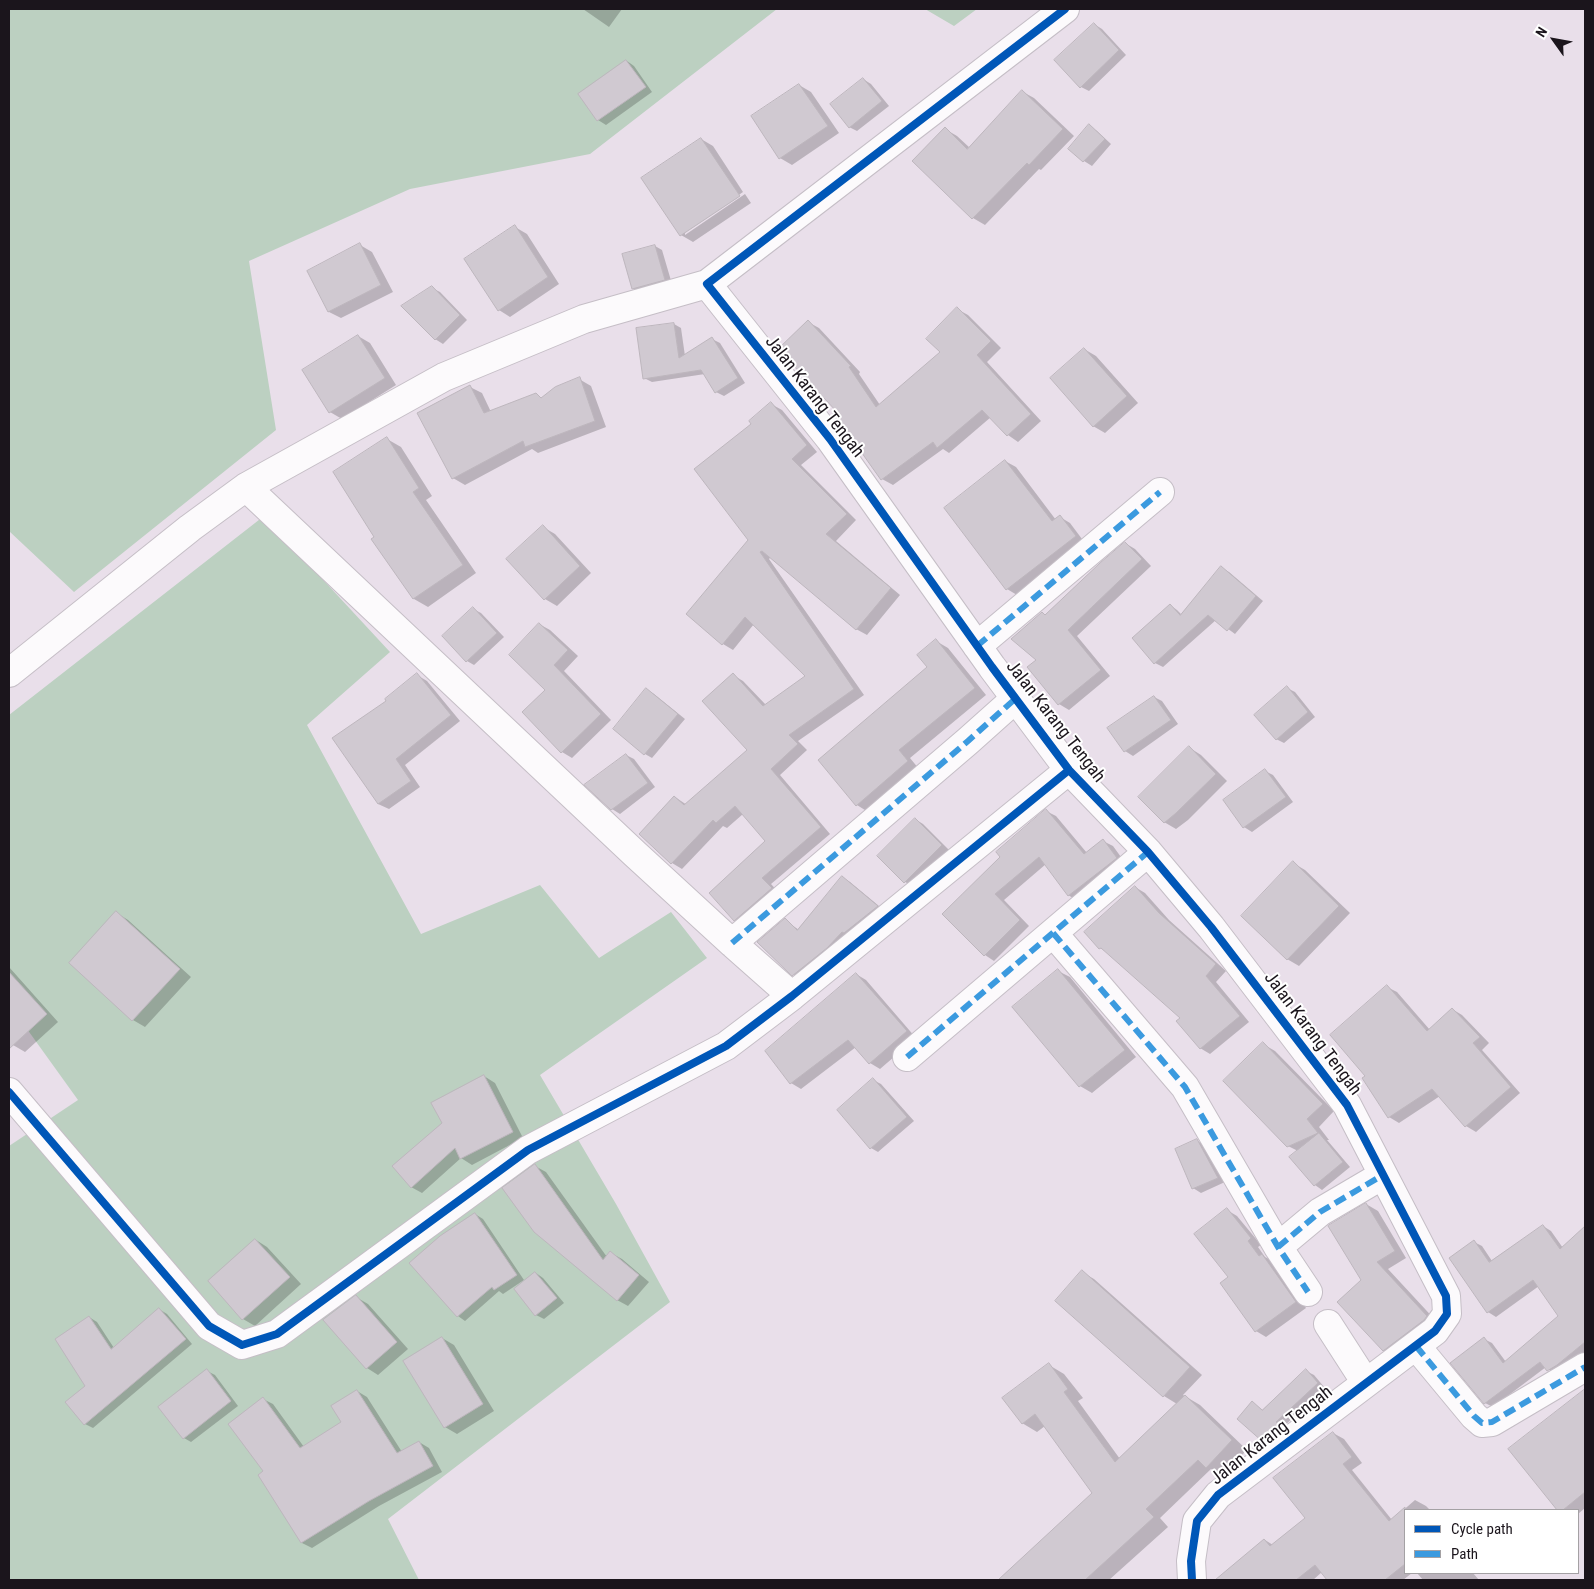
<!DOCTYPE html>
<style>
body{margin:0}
#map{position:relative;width:1594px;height:1589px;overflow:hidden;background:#e9dfea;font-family:"Roboto Condensed",sans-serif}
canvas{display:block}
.frame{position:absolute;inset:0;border:10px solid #1b151c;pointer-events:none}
.legend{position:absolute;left:1404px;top:1509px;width:175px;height:65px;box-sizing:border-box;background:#fff;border:1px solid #a4a1a4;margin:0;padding:6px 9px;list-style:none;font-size:15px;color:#1b151c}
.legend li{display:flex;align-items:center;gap:10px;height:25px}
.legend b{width:25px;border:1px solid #a4a1a4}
.north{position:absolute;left:1529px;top:15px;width:50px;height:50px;-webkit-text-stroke:4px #fff;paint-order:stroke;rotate:302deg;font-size:14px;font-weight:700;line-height:20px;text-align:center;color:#1b151c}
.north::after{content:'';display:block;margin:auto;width:18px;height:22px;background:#1b151c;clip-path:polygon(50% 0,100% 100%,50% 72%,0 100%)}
</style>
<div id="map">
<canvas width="1594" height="1589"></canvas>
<div class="frame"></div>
<ul class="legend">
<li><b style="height:6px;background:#0057b8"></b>Cycle path</li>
<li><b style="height:6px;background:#3b9adf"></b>Path</li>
</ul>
<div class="north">N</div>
</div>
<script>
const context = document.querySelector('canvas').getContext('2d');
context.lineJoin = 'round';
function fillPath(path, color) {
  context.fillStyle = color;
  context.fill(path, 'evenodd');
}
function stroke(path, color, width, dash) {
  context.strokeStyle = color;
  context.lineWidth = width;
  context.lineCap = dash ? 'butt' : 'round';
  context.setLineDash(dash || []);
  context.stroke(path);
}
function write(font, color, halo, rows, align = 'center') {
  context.font = font + ' "Roboto Condensed",sans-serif';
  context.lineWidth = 4;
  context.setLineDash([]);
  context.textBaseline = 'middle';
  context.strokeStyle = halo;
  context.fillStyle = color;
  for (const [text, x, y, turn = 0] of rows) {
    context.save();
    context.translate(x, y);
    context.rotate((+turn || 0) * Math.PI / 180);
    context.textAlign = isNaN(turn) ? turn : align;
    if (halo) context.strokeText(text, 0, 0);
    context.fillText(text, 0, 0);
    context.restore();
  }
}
fillPath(new Path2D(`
 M9,9H777L590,154L410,189L249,261L276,430L74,592L9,531Z
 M925,9H977L954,26Z
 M264,516L390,652L307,725L421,934L540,885L599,958L671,912L707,958L540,1075L616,1204L670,1302L388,1519L419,1580H9V1146L78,1100L9,1004V715Z`), '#bcd0c1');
fillPath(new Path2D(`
 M583,9H622L609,27Z
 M1094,24L1102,29L1126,55L1089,91L1081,87Z
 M627,61L634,66L652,92L606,125L598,120L580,94Z
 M863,79L871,84L889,106L857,131L849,127Z
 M799,85L811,92L839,133L792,165L780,158Z
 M1023,92L1034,98L1074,136L1041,170L1039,169L985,225L973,218L914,161L945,129L957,136L970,148Z
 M1089,126L1097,131L1111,144L1092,166L1084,161L1069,149Z
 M701,139L713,146L743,192L685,232V235L745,194L751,203L693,242L681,235Z
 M515,227L527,234L559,284L510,317L499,310Z
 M360,245L372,252L393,292L341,318L329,312L309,272Z
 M655,246L662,250L672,284L641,293L633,288Z
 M432,288L440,292L467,320L443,344L435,339Z
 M957,309L968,315L1001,348L987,362L1041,421L1018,442L1008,435L991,417L949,453L943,449L893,485L882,479L840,413L808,322L819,328L860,372L859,374L880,405L942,353Z
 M674,324L681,328L685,356L712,339L720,343L745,383L724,396L716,392L705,374L652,382L644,378Z
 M358,336L370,343L396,385L342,419L330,412L304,371Z
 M1084,349L1096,356L1138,403L1105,433L1093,426Z
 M579,379L591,386L606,427L538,453L532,449L465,485L453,478L419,414L470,387L482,393L491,412L536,395L542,398Z
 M771,404L782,410L817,452L801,465L856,520L836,541L900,595L867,635L856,629L771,557L769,559L864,695L798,741L807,750L780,775L830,834L771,884L781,895L745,926L735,920L767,841L743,814L727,828L723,826L682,869L672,863L641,834L675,797L687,805L749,750L733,675L743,681L766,705L807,677L754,624L733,650L723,644L750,540L753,424Z
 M387,439L401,447L432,496L426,500L476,573L428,607L414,599L373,540L376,538Z
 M1005,461L1016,467L1056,520L1060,517L1070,523L1085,543L1017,595L1007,589L945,508Z
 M543,527L555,534L591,573L557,606L545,599Z
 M1125,543L1135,549L1151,566L1077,636L1110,676L1069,710L1059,704L1038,660L1046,616Z
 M1221,568L1229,572L1263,601L1235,634L1216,620L1163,667L1155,663L1170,605L1177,610L1182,615Z
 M473,609L481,613L504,637L474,665L467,661Z
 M539,624L550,630L578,656L564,671L611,720L572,758L562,752L547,690Z
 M936,641L948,648L986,695L910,758L919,769L868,812L857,805L929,668Z
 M417,675L427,681L460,721L405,765L420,787L389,809L378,804L388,701Z
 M1287,688L1295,692L1315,717L1284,743L1276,739Z
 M647,690L654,694L685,719L652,758L645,754Z
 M1154,697L1162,701L1178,724L1133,756L1125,751Z
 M1190,748L1201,755L1227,781L1188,820L1176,829L1164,822Z
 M626,755L634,759L655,787L620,814L612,809Z
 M1265,771L1273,775L1293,802L1252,832L1244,827Z
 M1046,811L1056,816L1087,853L1103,841L1113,846L1126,864L1078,901L1068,895L1046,864L1004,900L1029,926L994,961L985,955L944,914Z
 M915,819L923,824L949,850L913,886L905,882L879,856Z
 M1293,863L1305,870L1350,913L1299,966L1287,959Z
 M842,877L850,882L885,911L801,979L793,974L785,920L799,930Z
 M1135,887L1145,893L1169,920L1226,971L1216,982L1249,1022L1210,1054L1200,1048L1181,1018L1110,954L1100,948Z
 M117,913L128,920L191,977L145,1027L133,1020L71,963Z
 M9,967L58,1022L25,1052L13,1045L9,1040Z
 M1058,971L1070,977L1136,1057L1092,1093L1080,1086L1014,1007Z
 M856,974L866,980L916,1038L880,1069L870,1063L856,1047L801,1089L791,1083Z
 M1387,987L1397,992L1430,1030L1452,1009L1462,1015L1489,1043L1482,1050L1520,1093L1476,1132L1466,1126L1440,1096L1399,1123L1389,1117Z
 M1263,1044L1275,1051L1334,1111L1319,1127L1329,1140H1327L1350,1167L1322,1190L1315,1185L1298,1151L1288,1146Z
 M484,1076L495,1083L523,1138L472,1165L461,1158L422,1193L411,1187L444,1124Z
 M873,1080L881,1084L914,1121L878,1152L871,1148Z
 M1197,1141L1205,1145L1225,1182L1201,1193L1193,1188Z
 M535,1166L546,1172L607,1257L611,1253L622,1259L649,1282L628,1306L617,1300Z
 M1366,1204L1378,1211L1406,1258L1388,1269L1438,1323L1395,1357L1383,1350L1362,1281Z
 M1227,1210L1237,1216L1261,1245L1258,1247L1265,1257L1273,1261L1306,1308L1266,1337L1256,1331Z
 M475,1214L483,1219L524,1280L503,1294L499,1291L465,1321L458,1316Z
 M1543,1226L1551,1231L1563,1248L1585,1228V1352L1565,1369L1556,1375L1546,1367L1493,1407L1485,1403L1484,1339L1492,1343L1506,1362L1559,1316L1539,1286L1496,1317L1488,1312L1450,1258L1474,1242L1482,1246L1492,1261Z
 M256,1240L267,1247L301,1284L255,1326L243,1319Z
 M1082,1272L1094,1279L1202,1375L1183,1395L1200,1405L1247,1450L1222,1475L1211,1469L1160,1518L1168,1527L1109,1580H1000L1094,1494L1045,1426L1037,1432L1022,1423L1049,1365L1064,1374L1083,1398L1078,1401L1120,1459L1177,1404L1164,1396L1057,1301Z
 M536,1273L543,1278L564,1303L544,1319L536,1315Z
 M356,1297L368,1304L408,1349L378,1375L367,1368Z
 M159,1309L167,1314L192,1344L93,1428L85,1424L89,1317L97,1322L114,1348Z
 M442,1338L454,1345L494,1411L457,1434L445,1427Z
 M207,1371L215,1375L238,1406L191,1442L184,1438Z
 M1306,1371L1314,1375L1325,1388L1283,1427L1286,1430L1271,1445L1263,1441L1252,1403L1263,1410Z
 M357,1391L367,1397L402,1452L419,1442L429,1448L442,1472L379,1506L312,1548L302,1543L260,1475L265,1472L263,1399L273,1404L304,1447L343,1422Z
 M1585,1391V1508L1578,1514V1510H1559L1510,1449Z
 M1333,1433L1344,1439L1362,1463L1352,1470L1392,1520L1415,1500L1426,1506L1430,1510H1405V1573H1412L1403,1580H1329L1322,1572L1313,1580H1217L1265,1540L1273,1545L1306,1518Z
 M1417,1573H1473L1479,1580H1423Z`), '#0003');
const building = new Path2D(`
 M1094,23L1119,50L1080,88L1054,60Z
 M626,60L646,87L597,121L578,94Z
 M863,78L882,101L849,128L830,104Z
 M799,84L828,126L779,159L751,116Z
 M1022,90L1063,129L1029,165L1027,163L972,219L912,161L945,127L967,149Z
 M1089,124L1105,139L1083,162L1068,149Z
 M701,138L740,196L680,236L641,178Z
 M515,225L548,277L498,311L464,259Z
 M360,243L381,285L328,312L307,271Z
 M655,245L665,280L632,289L622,254Z
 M432,286L460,315L435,340L401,306Z
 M957,307L991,341L977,355L1031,414L1007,436L982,410L937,448L933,442L881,480L835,415L838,413L778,349L808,320L851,366L849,367L876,407L940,352L926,339Z
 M674,323L679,358L712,337L738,378L715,393L701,370L643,379L636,328Z
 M358,335L385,378L329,413L302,370Z
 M1084,348L1127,396L1093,427L1050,378Z
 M580,377L595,421L525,447L523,441L452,479L417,413L470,385L484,413L536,393L541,398L555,387Z
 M771,402L807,445L792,459L847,514L826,534L891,588L856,630L762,551L760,552L854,689L789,735L798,744L771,769L821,827L762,878L772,888L734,921L709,893L765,841L735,806L716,823L713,820L671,864L639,834L674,796L684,805L747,750L702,701L733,673L763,706L805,676L745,617L722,645L686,614L748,540L694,469L751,424L749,421Z
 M387,437L419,488L413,492L463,565L413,599L371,539L374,537L333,472Z
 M1005,460L1052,521L1060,515L1076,536L1006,590L944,508Z
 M543,525L580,566L544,600L506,559Z
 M1125,542L1142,559L1068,630L1101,670L1058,705L1027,667L1036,660L1011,639L1042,612L1045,615L1100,563Z
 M1221,566L1256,596L1227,631L1208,615L1154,664L1132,638L1170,604L1180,615Z
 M473,607L497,633L466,662L442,636Z
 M539,623L568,650L554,665L601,714L561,753L522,712L545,690L509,655Z
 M936,639L975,688L899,750L908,761L856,806L818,760L927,667L917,655Z
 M417,673L451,715L396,759L411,781L378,804L332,738L386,701L385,699Z
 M1287,686L1308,712L1276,740L1254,715Z
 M646,688L678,714L644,755L613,729Z
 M1154,696L1171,720L1124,752L1107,728Z
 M1189,746L1216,774L1176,813L1164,823L1138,797Z
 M626,754L648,783L611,810L584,785Z
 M1265,769L1286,797L1243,828L1223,800Z
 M1046,809L1084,854L1103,839L1117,858L1068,896L1039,857L995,894L1020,920L984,956L942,914L1000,857L996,852Z
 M915,818L942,845L904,883L877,856Z
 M1293,861L1339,906L1287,960L1241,916Z
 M842,876L878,906L844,933L842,932L827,948L792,976L757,942L785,918L797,930Z
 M1135,886L1159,913L1216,964L1206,976L1240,1016L1200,1049L1176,1021L1180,1018L1101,948L1099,949L1084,932Z
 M116,911L180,969L132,1021L69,963Z
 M1058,969L1125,1050L1079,1087L1012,1007Z
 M9,972L47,1014L9,1049Z
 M856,973L907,1031L869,1064L848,1040L790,1084L765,1051Z
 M1387,985L1427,1031L1452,1008L1480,1037L1473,1043L1511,1087L1465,1127L1432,1089L1388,1118L1362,1078L1365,1076L1330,1035Z
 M1263,1042L1323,1104L1307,1119L1318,1133L1287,1147L1223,1081Z
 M484,1075L513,1132L460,1159L455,1148L411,1188L392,1166L442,1123L431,1103Z
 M873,1078L907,1117L870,1149L837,1110Z
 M1319,1133L1343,1162L1314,1186L1289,1157Z
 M1197,1139L1218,1178L1192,1189L1175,1149Z
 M535,1164L603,1260L610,1251L639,1275L617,1301L534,1232L502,1188Z
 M1366,1203L1395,1251L1377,1262L1427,1316L1424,1320L1383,1351L1337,1302L1361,1280L1328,1226Z
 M1227,1208L1251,1238L1248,1241L1259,1256L1262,1254L1296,1302L1255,1332L1220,1283L1228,1277L1194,1234Z
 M475,1213L517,1275L494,1290L492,1287L457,1317L409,1263L440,1236Z
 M1543,1225L1560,1249L1585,1226V1342L1557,1365L1547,1371L1540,1362L1484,1404L1450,1363L1484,1337L1503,1363L1558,1316L1533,1280L1487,1313L1449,1258L1474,1240L1489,1262Z
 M255,1239L290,1277L242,1320L208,1281Z
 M1082,1270L1190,1367L1163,1397L1055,1301Z
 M535,1272L557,1298L535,1316L514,1289Z
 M356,1295L397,1342L366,1369L323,1320Z
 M159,1308L186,1339L84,1425L65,1402L85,1386L55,1339L89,1316L111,1349Z
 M442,1337L483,1404L444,1428L403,1361Z
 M1049,1363L1068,1389L1064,1392L1115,1462L1185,1395L1232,1440L1206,1468L1198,1460L1146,1509L1154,1517L1085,1580H998L1092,1493L1035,1414L1022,1424L1002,1398Z
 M207,1369L231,1401L183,1439L158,1407Z
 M1306,1369L1318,1383L1276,1422L1279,1425L1263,1442L1237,1419L1252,1401L1262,1410Z
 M1585,1389V1492L1563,1510H1557L1508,1449Z
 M357,1390L397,1453L419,1441L433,1466L369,1501L301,1543L258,1475L263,1471L228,1424L263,1397L300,1448L341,1422L331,1406Z
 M1333,1432L1352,1457L1343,1464L1389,1521L1405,1507V1564L1385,1580H1327L1315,1565L1296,1580H1215L1264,1539L1270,1546L1305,1518L1273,1478Z`);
fillPath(building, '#d0c9d1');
stroke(building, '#bdb6bd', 1);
const minor = new Path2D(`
 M1065,9L707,284L830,439L992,667L1069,770L1148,852L1211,927L1347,1105L1446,1296L1447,1314L1435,1331L1218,1495L1197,1521L1191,1561L1192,1580
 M246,487L634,853L732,943L792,996
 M977,646L1160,492
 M9,673L190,528L246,487L444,377L584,319L707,284
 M1053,933L1185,1087L1278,1247L1308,1292
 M732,943L968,741L1015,699
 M907,1057L1148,852
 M9,1092L209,1326L242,1345L277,1334L528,1150L726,1046L792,996L1069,770
 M1278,1247L1320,1212L1383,1175
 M1328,1324L1366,1383
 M1416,1346L1474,1416L1482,1423L1492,1422L1585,1367`);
stroke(minor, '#c5bec6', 30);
stroke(minor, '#fcfafc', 28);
stroke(new Path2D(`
 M977,646L1160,492
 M1053,933L1185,1087L1278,1247L1308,1292
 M732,943L968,741L1015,699
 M907,1057L1148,852
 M1278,1247L1320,1212L1383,1175
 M1416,1346L1474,1416L1482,1423L1492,1422L1585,1367`), '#3b9adf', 6, [12, 6]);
stroke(new Path2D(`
 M1065,9L707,284L830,439L992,667L1069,770L1148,852L1211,927L1347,1105L1446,1296L1447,1314L1435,1331L1218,1495L1197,1521L1191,1561L1192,1580
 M9,1092L209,1326L242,1345L277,1334L528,1150L726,1046L792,996L1069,770`), '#0057b8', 8);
write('18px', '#1b151c', '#fff', [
 ["Jalan Karang Tengah",814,397,52],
 ["Jalan Karang Tengah",1055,722,52],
 ["Jalan Karang Tengah",1312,1034,53],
 ["Jalan Karang Tengah",1272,1436,-38]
]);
</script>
